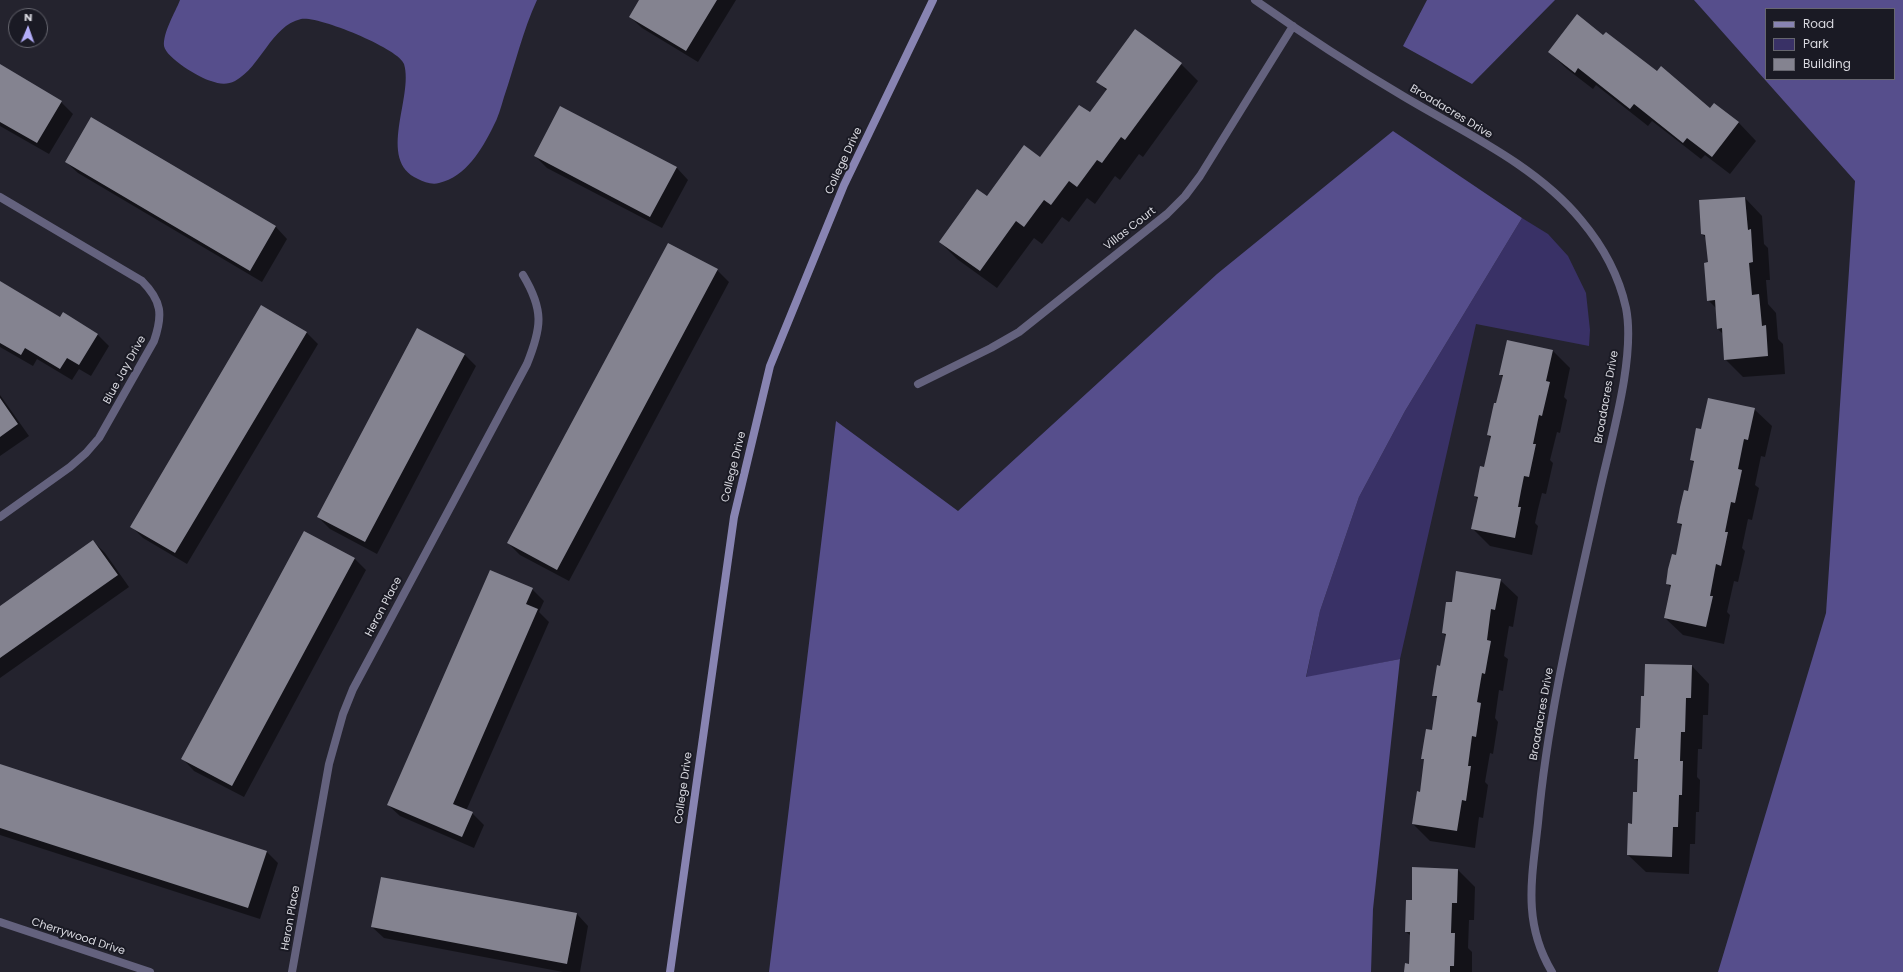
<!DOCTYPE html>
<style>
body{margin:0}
#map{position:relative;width:1903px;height:972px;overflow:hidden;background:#24232e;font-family:Poppins,sans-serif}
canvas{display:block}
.legend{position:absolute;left:1765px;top:8px;width:130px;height:72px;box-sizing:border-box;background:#1a1a24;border:1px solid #66666f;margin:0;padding:5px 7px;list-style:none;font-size:12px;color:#d9d9e0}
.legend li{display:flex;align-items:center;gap:8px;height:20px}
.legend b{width:20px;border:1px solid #66666f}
.north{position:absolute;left:8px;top:8px;width:40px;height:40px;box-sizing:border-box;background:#1a1a24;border:1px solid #66666f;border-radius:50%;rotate:2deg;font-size:11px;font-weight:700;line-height:16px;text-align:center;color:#d9d9e0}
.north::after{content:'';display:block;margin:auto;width:14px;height:18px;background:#b3adf9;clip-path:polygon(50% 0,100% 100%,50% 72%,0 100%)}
</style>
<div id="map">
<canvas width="1903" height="972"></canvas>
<ul class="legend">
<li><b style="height:5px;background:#8884b2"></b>Road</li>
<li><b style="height:11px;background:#393166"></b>Park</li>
<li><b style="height:11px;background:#848390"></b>Building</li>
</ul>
<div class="north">N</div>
</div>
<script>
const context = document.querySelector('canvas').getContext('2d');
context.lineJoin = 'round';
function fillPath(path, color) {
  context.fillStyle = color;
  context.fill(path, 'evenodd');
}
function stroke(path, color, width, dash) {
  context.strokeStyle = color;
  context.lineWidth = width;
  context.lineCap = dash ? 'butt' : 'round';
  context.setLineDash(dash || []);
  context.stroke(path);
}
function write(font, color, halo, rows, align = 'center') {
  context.font = font + ' Poppins,sans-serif';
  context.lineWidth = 4;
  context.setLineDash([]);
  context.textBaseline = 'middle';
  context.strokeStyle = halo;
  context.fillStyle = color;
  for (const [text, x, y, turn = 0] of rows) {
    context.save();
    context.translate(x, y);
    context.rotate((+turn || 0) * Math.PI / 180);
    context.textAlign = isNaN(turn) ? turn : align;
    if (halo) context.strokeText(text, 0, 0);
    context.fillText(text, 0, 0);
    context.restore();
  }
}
fillPath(new Path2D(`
 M1522,218L1548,234L1568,256L1586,293L1590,330L1589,346L1476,324L1400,659L1306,678L1320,611L1359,497L1405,411Z`), '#393166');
fillPath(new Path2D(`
 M180,0H537C523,30 515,65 504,97C501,107 498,118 493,127C482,149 466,177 439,183C432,185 424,182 418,179C376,160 414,97 404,64C400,49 317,15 301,19C271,26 261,67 235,81C227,85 219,84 211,81C200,78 166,58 164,46C163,32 175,13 180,0Z
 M1427,0H1555L1472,84L1403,46Z
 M1694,0H1903V972H1718L1826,613L1855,181ZM1766,9H1894V79H1766Z
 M1393,131L1522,218L1405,411L1359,497L1320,611L1306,677L1400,659L1373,909L1371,972H769L836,421L958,511L1217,274Z`), '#564e8c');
fillPath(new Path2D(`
 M640,0H736L698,62L642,28L630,17Z
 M1603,36L1710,109L1714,105L1739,123L1756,141L1730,174L1705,155L1701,159L1652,121L1648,126L1596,85L1593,89L1567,69L1549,52Z
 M1181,64L1198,81L1143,157L1139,154L1120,180L1115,176L1095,204L1087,198L1069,222L1062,217L1042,244L1034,238L997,288L957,259L940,242L988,197L1041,159L1090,114L1107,91L1097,81Z
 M0,66L61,102L73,114L49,154L0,126Z
 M561,107L677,168L688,180L662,228L547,168L535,156Z
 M92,119L276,227L287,239L262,282L78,173L66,162Z
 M1745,198L1762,216L1764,244L1768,248L1770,280H1766L1768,304L1776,313L1778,339L1783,344L1785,374L1743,377L1725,359L1723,334L1718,329L1717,309L1708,300L1709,263L1706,238L1702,234Z
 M668,244L717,270L729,282L569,581L520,555L508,543Z
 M0,282L61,318L97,334L109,346L91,376L79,369L72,380L37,359L33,366L0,347Z
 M306,332L318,344L187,564L143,538L131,526Z
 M1508,341L1553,351L1570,368L1564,397L1567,400L1560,433L1557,432L1550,460L1553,463L1546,494L1542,493L1538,509L1535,523L1538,526L1532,555L1490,546L1472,528L1478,500L1475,496L1485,468L1491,439L1488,435L1503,378L1500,374Z
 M464,354L476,366L377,554L330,529L318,517Z
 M0,395L29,436L0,456Z
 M1754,409L1772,426L1765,457L1761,456L1755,485L1759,488L1752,520L1748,519L1742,548L1745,551L1738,582L1734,581L1727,612L1730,615L1724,644L1683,635L1665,618L1671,588L1667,583L1677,557L1683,527L1678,523L1689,492L1695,464L1691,460L1702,430Z
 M93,541L105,553L129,587L0,678V607Z
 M354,558L366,570L244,797L194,771L183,759Z
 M1500,580L1518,597L1513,627L1509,626L1504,656L1508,659L1503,691L1499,690L1495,718L1498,722L1493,754L1490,753L1485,782L1488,785L1483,818L1479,817L1475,848L1430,841L1413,824L1420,793L1425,761L1423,758L1433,731L1438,699L1433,695L1441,667L1446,637L1443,633L1452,603Z
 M532,589L544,601L539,612L549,622L466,811L472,813L484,825L474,848L400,816L388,805Z
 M1692,666L1709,684L1708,715H1703L1702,749H1698L1697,777L1700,780L1699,812H1696L1695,844H1690L1689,874L1646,872L1628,855L1638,793L1639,762L1635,759L1645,697Z
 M0,765L266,851L278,863L260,919L0,835Z
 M1458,870L1475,887L1474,920H1469L1468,948L1472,952V972H1405L1410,965L1411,936L1406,932L1413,901Z
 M577,914L588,926L580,972H563L384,938L372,927Z`), '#0007');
fillPath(new Path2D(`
 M639,0H717L686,51L629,17Z
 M1577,14L1603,35L1606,32L1657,71L1661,66L1710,108L1714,103L1739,122L1712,157L1687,138L1683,143L1634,104L1630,109L1578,68L1575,73L1548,52Z
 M1135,29L1182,63L1125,140L1121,137L1102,163L1097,160L1077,187L1069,181L1051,205L1044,200L1024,227L1016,221L980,271L939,242L977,189L987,196L1024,145L1040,157L1079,105L1090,112L1107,89L1096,82Z
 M0,64L62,101L37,143L0,122Z
 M560,106L677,167L650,217L534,156Z
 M91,117L276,226L250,271L65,162Z
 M1745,197L1748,230L1751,229L1753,262L1749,263L1752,295L1759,294L1762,326L1766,325L1768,356L1724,360L1722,328L1717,329L1715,300L1707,301L1704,263L1708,262L1705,235L1701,234L1699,200Z
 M668,243L718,269L557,570L507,543Z
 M0,281L60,317L63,312L98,334L79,365L67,358L60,369L25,348L21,355L0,343Z
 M261,305L307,332L175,553L130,527Z
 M417,328L465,354L365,542L317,517Z
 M1507,340L1553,350L1546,381L1550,382L1542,416L1539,415L1533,444H1536L1529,477L1524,476L1521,491L1518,507H1521L1515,538L1471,529L1478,497L1474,496L1480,466L1484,467L1491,436L1487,435L1494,403H1496L1503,375H1499Z
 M0,398L18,424L0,437Z
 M1708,398L1755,408L1748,440L1744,439L1738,469L1742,470L1735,503L1731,502L1725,532H1728L1721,566L1716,564L1710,596H1713L1706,627L1664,618L1671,585L1666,584L1668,569L1672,554L1676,555L1682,524L1677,523L1680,507L1684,490L1688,491L1694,461L1690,460L1696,428L1701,429Z
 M304,531L355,558L232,786L181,759Z
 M93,540L118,575L0,658V606Z
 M490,570L533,588L526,604L538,609L453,804L473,812L462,837L387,805Z
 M1456,571L1501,579L1495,610L1491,609L1487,640L1491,641L1488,657L1485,674L1482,673L1477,702L1481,703L1476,737L1472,736L1468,766H1471L1466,801L1462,800L1457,831L1412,824L1417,791L1420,792L1424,759H1421L1426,729L1432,730L1437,696H1432L1437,665L1440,666L1446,634L1442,633L1446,602H1452Z
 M1645,664L1692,665L1691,698H1686L1685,732H1681L1680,761H1683L1682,795H1679L1678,827H1673L1672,857L1627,855L1628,823L1632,824L1633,792H1637L1638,759H1634L1636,728H1640L1641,696H1644Z
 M0,764L267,851L248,908L0,828Z
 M1412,867L1458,869L1457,903H1452L1451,933H1455L1454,966H1450V972H1404L1405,963L1409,964L1410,932H1405L1406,900H1412Z
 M381,877L577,913L567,964L371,927Z`), '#848390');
stroke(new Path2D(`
 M1255,0C1303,34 1352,66 1403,96C1463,132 1536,165 1581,220C1602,245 1619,276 1626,308C1636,358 1610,443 1599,494C1575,603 1548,712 1538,823C1532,878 1522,922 1552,972
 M0,197L142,281C162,301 163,315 154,341L99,438L86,453L70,467L0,517
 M918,384L991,348L1019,332L1167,214L1185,196L1200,176L1293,26
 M0,922L150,972
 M292,972L329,764L343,714L353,689L527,364C542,327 544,310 523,275`), '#64627e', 8);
stroke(new Path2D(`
 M670,972L734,517L770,366L844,185L933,0`), '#8884b2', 8);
write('11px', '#d9d9e0', '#1a1a24', [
 ["Broadacres Drive",1451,112,31],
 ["College Drive",844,161,-65],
 ["Villas Court",1130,229,-38],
 ["Blue Jay Drive",125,370,-61],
 ["Broadacres Drive",1607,397,-80],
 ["College Drive",734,467,-76],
 ["Heron Place",384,607,-62],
 ["Broadacres Drive",1542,714,-80],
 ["College Drive",684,788,-82],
 ["Heron Place",291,918,-80],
 ["Cherrywood Drive",78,937,18]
]);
</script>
